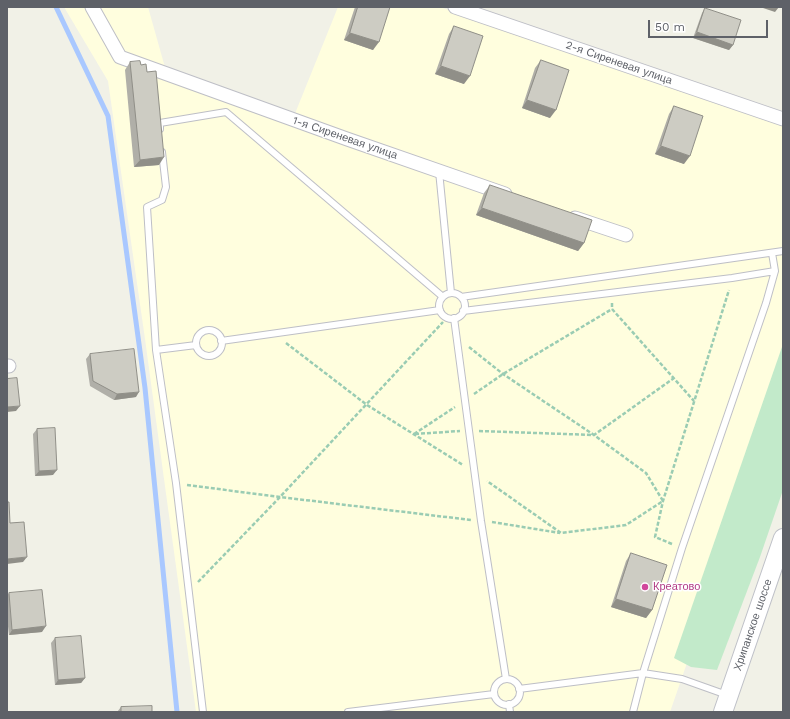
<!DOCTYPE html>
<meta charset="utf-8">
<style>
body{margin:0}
#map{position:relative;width:790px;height:719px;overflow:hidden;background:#f1f1e7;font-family:"Work Sans",sans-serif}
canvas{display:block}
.frame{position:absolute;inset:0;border:8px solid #5e6168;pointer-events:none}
.scale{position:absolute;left:648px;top:20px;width:120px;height:18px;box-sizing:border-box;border:2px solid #5e6168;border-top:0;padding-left:5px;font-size:12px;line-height:14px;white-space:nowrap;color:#5e6168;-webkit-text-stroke:3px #fff;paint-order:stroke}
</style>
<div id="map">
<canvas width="790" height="719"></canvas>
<div class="frame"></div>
<div class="scale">50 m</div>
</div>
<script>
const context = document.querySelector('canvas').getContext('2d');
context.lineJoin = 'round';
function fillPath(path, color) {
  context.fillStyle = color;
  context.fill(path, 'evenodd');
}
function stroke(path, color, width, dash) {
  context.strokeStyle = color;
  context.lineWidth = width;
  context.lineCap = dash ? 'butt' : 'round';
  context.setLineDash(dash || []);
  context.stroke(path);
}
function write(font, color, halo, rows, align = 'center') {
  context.font = font + ' "Work Sans",sans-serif';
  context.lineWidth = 3;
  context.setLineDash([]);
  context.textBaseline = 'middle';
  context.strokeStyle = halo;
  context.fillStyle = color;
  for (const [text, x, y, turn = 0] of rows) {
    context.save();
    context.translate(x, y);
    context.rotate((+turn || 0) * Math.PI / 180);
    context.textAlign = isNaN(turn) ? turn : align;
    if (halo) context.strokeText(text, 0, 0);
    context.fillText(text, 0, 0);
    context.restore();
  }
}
fillPath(new Path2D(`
 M64,7H148L166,71L294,116L338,7H440L783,126V386L670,712H196L164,479L145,339L108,81Z`), '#fffede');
fillPath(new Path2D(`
 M783,344V490L760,557L717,670L691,667L674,658Z`), '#c2eaca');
stroke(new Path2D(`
 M56,7L108,116L145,388L177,712`), '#a9c8ff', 5);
const service = new Path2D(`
 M160,129V123L226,112L443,297
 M162,152L166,187L162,200L147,207L156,350L176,483L203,712
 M439,171L451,293
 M439 306a13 13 0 1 1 26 0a13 13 0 1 1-26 0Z
 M461,297L783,251
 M463,311L732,278L775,271
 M454,318L481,521L506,679
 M196 343a13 13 0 1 1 26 0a13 13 0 1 1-26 0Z
 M221,341L440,310
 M156,350L196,345
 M494 692a13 13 0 1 1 26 0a13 13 0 1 1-26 0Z
 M519,689L643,673L682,679L727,695
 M509,704L510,712
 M348,712L494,694
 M633,712L643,673L682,548L766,303L775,271L772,253`);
const minor = new Path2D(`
 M92,7L120,57L347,139L505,194
 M455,7L783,119
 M575,218L626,235
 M7,366H9`);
const secondary = new Path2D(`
 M723,712L783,538`);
stroke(service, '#bebfc6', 8);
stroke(minor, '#bebfc6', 15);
stroke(secondary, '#bfc1c8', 20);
stroke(new Path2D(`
 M612,303V309L694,401
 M286,343L367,405L463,465
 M469,347L503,374L594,435L646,473L663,501L626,525L561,533L487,481
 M474,394L503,374L612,309
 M479,431L594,435L674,378
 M414,434L455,407
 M415,434L460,431
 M187,485L280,497L471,520
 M492,522L560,533
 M672,544L655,537L663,501L729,290
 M198,582L280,497L443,322`), '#9accb3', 2.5, [4, 2]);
stroke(service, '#fff', 6);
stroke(minor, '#fff', 13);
stroke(secondary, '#fff', 18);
fillPath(new Path2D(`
 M355,7H390L373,50L344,40Z
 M705,8L733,45L729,50L693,38L702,13Z
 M454,26L464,84L435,74L449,34Z
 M541,60L550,118L522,108L535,68Z
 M130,62L141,65L159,165L134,167L125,70Z
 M674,106L684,164L655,154L669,114Z
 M490,185L584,243L578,251L476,215L484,193Z
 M90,354L136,397L114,400L90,386L86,359Z
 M37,429L53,475L35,476L33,434Z
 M631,553L652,610L646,618L611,607L626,561Z
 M9,593L42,632L9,635L7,618V596Z
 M55,638L85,678L81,683L55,685L51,643Z
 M121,707L152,712H117Z`), '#b0afa8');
fillPath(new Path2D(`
 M760,7H779L775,12Z
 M697,32L733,45L729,50L693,38Z
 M350,33L379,42L373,50L344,40Z
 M441,66L470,76L464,84L435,74Z
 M527,100L556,110L550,118L522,108Z
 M661,146L690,156L684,164L655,154Z
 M164,157L159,165L134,167L140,160Z
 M482,208L584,243L578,251L476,215Z
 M139,392L136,397L114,400L117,394Z
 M20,406L16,411L7,412V407Z
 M57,470L53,475L35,476L39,471Z
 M27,557L23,562L7,564V559Z
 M616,599L652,610L646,618L611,607Z
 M46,626L42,632L9,635L12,630Z
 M85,678L81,683L55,685L58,680Z`), '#908f88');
const building = new Path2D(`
 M358,7H390L379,42L350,33Z
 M705,8L741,20L733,45L697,32Z
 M454,26L483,36L470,76L441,66Z
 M541,60L569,70L556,110L527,100Z
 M140,61L141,65L146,64L147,72L156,71L164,157L140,160L130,62Z
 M674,106L703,116L690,156L661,146Z
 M490,185L592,220L584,243L482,208Z
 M134,349L139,392L117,394L93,381L90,354Z
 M17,378L20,406L7,407V379Z
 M55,428L57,470L39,471L37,429Z
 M7,502H9L10,523L24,522L27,557L7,559Z
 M631,553L667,565L652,610L616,599Z
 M42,590L46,626L12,630L9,593Z
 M81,636L85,678L58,680L55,638Z
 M152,706V712H121V707Z`);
fillPath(building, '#cdccc3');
stroke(building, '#908f88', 1);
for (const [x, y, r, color] of [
 [645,587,4,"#d1479c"]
]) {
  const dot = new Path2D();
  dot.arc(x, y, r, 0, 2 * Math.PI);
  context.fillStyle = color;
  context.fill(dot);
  stroke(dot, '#fff', 1.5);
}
write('11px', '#5e6168', '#fff', [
 ["2-я Сиреневая улица",619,63,19],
 ["1-я Сиреневая улица",345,138,19],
 ["Хрипанское шоссе",753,625,-71]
]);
write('11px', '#b23c85', '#fff', [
 ["Креатово",653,587]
], 'left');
</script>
